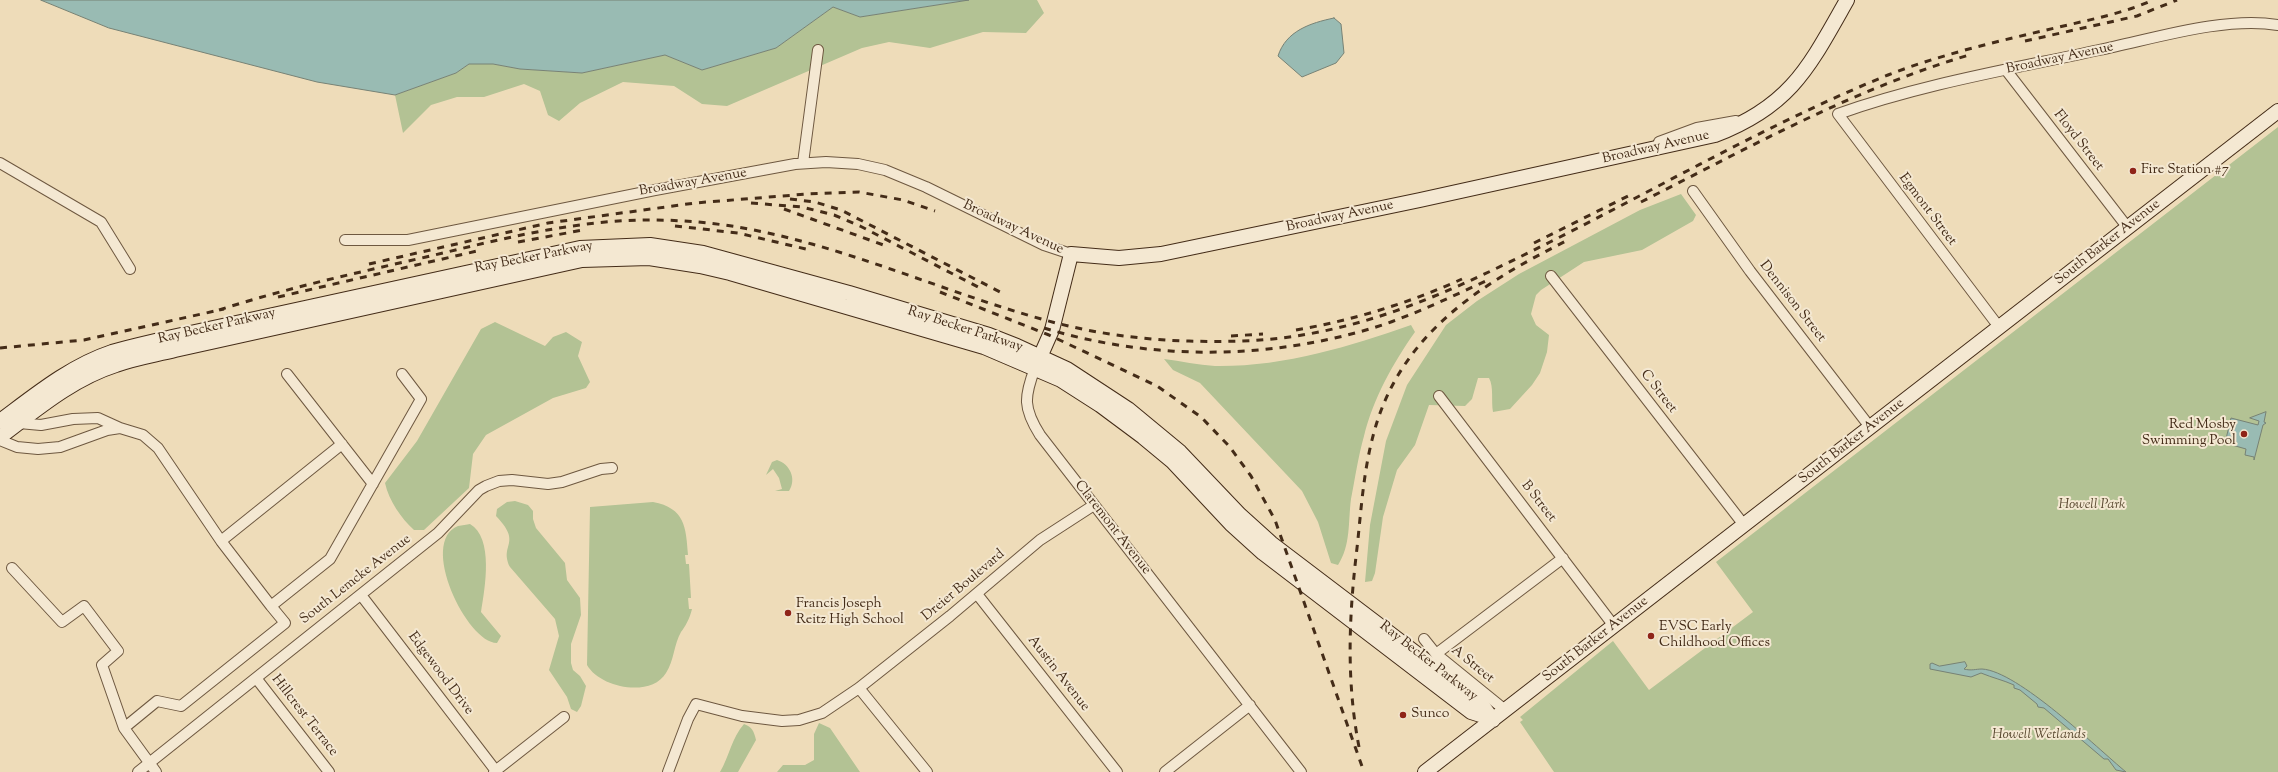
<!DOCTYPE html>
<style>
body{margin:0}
canvas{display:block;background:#eedcb9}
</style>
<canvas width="2278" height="772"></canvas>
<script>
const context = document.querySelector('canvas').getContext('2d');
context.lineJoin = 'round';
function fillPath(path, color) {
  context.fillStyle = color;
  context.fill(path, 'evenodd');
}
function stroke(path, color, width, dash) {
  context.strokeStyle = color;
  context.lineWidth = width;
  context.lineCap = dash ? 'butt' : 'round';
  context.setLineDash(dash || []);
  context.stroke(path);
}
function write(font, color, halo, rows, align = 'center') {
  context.font = font + ' "Sorts Mill Goudy",serif';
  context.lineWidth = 4;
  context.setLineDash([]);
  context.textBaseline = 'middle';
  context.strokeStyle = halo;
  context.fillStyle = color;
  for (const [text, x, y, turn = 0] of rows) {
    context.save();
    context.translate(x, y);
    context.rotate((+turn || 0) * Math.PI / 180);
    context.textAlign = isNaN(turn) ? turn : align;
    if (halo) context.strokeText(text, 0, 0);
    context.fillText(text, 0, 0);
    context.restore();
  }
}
fillPath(new Path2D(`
 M969,0H1037L1044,13L1026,33L983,32L930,48L889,42L862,48L727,106L702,104L674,86L623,82L580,103L559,121L548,115L540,91L524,84L484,97H457L431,105L403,133L395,95L456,73L469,64H493L520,69L582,73L665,55L702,70L776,48L833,7L860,17Z
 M2278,127V772H1554L1520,722L1523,720L1520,717L1613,641L1649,690L1753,612L1716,562Z
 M1681,194L1696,215L1693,221L1642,250L1584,262L1541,290L1536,295L1531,314L1536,325L1549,335L1547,352L1540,373L1532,385L1510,409L1493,412C1491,401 1494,387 1489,378H1478L1472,399L1465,406L1429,405L1415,445L1397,470L1383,517L1375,573L1372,581L1365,582L1370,525L1386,441L1407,385L1446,325L1477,301L1519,274L1640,210Z
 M495,322L545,346L553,337L566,332L582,342L578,356L590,382L586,388L553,398L486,435L473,454L469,488L424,530H414C401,518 389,501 385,483L417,441L481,329Z
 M1411,325L1415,332C1393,363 1373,399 1364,436C1358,457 1355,479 1351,499C1348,522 1351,545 1338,565L1331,563L1318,522L1302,491L1200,383L1173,370L1164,359C1181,361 1198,365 1215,366C1283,367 1348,347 1411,325Z
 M777,460C790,464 797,479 789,491H775L782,489L779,478L773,469L766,475L772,462Z
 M515,501L528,505L533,511V519L536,528L565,563L567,580L580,598L581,615L571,644V663L573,670L580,676L586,686L581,706L577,712L571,709L567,697L549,670L559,636L555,619L510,567C499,544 523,544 496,516L497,509L507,502Z
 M653,502C685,508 686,527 688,555H685L686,564H689L691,598H688L689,609H692C690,618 685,627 681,632C674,644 674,661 666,673C651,698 600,688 587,665L590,507Z
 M470,524C494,538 485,588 481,612L501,636L497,643C467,643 418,542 458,526C462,525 467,525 470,524Z
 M819,723L830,728L860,772H777L783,765H805L814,760V734Z
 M744,724C752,727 754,731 756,740L738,772H720C729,757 732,737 744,724Z`), '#b3c294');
const water = new Path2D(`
 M41,0H969L860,17L833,7L776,48L702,70L665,55L582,73L520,69L493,64H469L456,73L395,95L317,82L109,28Z
 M1334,18L1341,24L1344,53L1336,63L1302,77L1278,56C1286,31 1310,23 1334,18Z
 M2266,412L2264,422L2266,423L2263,425L2254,460V457L2245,455L2246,449L2225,443L2231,418L2258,425L2259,421L2250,418Z
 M1965,662L1967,666L1964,669C1971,671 1976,669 1982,669C2018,671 2097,748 2126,772L2116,770L2108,759H2104L2044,708L2038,707L2037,704L2020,690L2014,688V685C2003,680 1993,678 1981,673L1971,677L1930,669V664L1932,663L1939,666Z`);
fillPath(water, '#99bbb3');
stroke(water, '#778275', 1);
const street = new Path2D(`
 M2006,70L2128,228
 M1659,142L1697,128L1736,121
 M0,163L101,222L130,269
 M803,163L818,50
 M1693,191L1750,271L1870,427
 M345,240H408L655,190L795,164L826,162L858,164L885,170L926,187L1044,245L1071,254
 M1551,276L1744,525
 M1999,327L1838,114C1922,84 2012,69 2099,50C2153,39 2224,16 2278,25
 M1035,368C1024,397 1023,408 1040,435L1301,772
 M287,374L373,484
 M1439,396L1614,626
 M19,423L41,425L73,419L98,418L120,428
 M0,440L17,447L38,449L60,447L107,430L120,428L143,435L158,448L221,541L271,606
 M221,541L342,444
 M12,568L62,622L84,606L118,651L102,665L124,728
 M977,594L1117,772
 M361,595L496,771
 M1424,639L1436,654L1505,710
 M1436,654L1563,558
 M256,678L329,772
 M859,688L927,772
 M138,772L438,533L479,490L486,486L499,481L512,480L548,484L562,482L601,469L612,468
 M156,772L124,728L157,701L181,706L285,623L271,606L330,559L421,399L402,374
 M494,772L564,717
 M668,772L688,719L696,704L742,716L782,721L799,720L822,713L859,688L950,616L1040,540L1094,505
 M1165,772L1250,705`);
const secondary = new Path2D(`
 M1037,364L1052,330L1071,254L1119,258L1161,254L1420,200L1715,135C1791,106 1809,67 1847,0
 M0,421C35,395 70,366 112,352C132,346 152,342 172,337L580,248L650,245L703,253L849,293L989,335L1017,346L1067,369L1128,409L1180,452L1240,515L1271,543L1479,701L1493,720
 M0,437C36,410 72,379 116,365C135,358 155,355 175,350L582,260L649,258L700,266L730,273L984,347L1061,380L1100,405L1143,437L1172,461L1231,524L1263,553L1471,712L1493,719
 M1425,772L2278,111`);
stroke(street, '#6e5840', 12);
stroke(secondary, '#442c18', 16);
stroke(street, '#f4e8d2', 10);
stroke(secondary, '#f4e8d2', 14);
stroke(new Path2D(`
 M2025,41L2137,16L2177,0
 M790,199L815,202L841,210L1004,294
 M1641,202C1748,148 1854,89 1969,55
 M751,203L802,207L834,215L860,226L980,288
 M784,209L889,247
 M675,226L738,233L810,250
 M518,242L583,230
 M1534,243L1634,193
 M369,264L548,223L695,203L807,194L859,192L903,200L935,211
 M940,292L1049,335L1157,386L1201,417L1229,446L1251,476L1275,520L1364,772
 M278,297L477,251
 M219,310C287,288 356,273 426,257C473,246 519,234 566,227C633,216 702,218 768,233C868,255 962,299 1060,324C1120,339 1181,343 1242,341C1357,337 1450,292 1550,242C1662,186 1772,122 1888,75C1942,54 1999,41 2055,28C2088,20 2122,14 2153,0
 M1044,328C1146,359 1256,360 1359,332C1404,320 1446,299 1488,280
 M1296,330C1354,320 1409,303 1462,279
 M1231,336L1263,334
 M0,348L84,340L224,309
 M1359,747C1346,680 1349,615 1357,548C1361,512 1363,476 1372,440C1397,335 1480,284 1570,239`), '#442c18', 3, [7, 7]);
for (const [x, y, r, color] of [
 [2133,171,4,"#8f2418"],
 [2244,434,4,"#8f2418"],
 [788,613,4,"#8f2418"],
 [1651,636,4,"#8f2418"],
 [1403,715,4,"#8f2418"]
]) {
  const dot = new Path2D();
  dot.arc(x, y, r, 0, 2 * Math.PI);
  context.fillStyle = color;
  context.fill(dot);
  stroke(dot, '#f4e8d2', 1.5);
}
write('14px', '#442c18', '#f4e8d2', [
 ["Broadway Avenue",2060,59,-12],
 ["Floyd Street",2078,141,52],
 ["Broadway Avenue",1656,148,-13],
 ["Broadway Avenue",693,183,-10],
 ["Egmont Street",1927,210,53],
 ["Broadway Avenue",1340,217,-12],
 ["Broadway Avenue",1013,228,25],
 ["South Barker Avenue",2108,243,-38],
 ["Ray Becker Parkway",534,258,-11],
 ["Dennison Street",1792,302,52],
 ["Ray Becker Parkway",217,327,-13],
 ["Ray Becker Parkway",965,330,18],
 ["C Street",1658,392,52],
 ["South Barker Avenue",1852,442,-38],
 ["B Street",1538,502,52],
 ["Claremont Avenue",1112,528,52],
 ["South Lemcke Avenue",356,580,-38],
 ["Dreier Boulevard",964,586,-40],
 ["South Barker Avenue",1596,640,-38],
 ["Ray Becker Parkway",1428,662,38],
 ["A Street",1472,665,39],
 ["Edgewood Drive",440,674,53],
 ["Austin Avenue",1058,674,52],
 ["Hillcrest Terrace",304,716,52]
]);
write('14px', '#442c18', '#f4e8d2', [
 ["Fire Station #7",2141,171],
 ["Red Mosby",2236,426,"right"],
 ["Swimming Pool",2236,442,"right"],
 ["Francis Joseph",796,605],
 ["Reitz High School",796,621],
 ["EVSC Early",1659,628],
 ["Childhood Offices",1659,644],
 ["Sunco",1411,715]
], 'left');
write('italic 14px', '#5a4a31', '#f4e8d2', [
 ["Howell Park",2092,506],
 ["Howell Wetlands",2039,736]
]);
</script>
